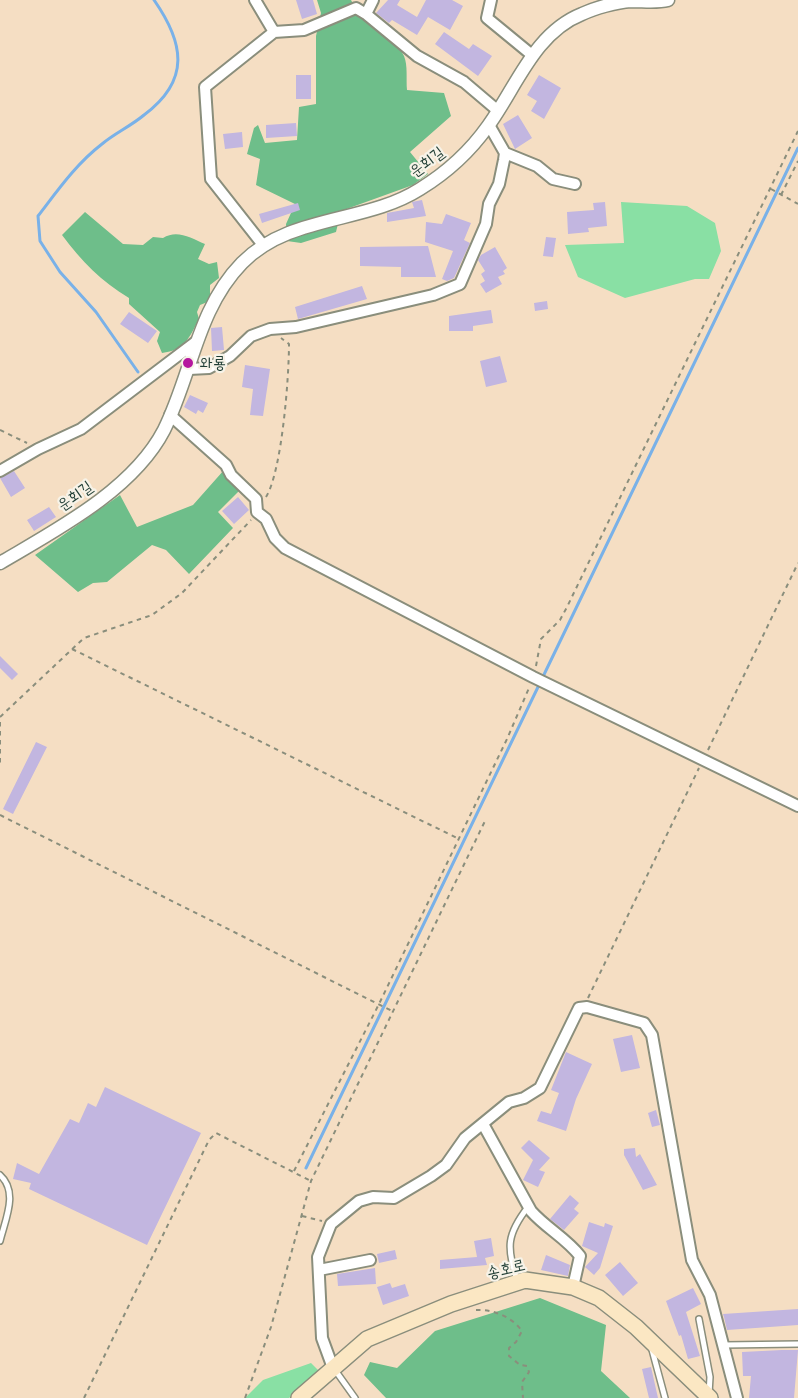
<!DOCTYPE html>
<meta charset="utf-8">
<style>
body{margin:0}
canvas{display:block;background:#f5dec3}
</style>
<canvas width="798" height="1398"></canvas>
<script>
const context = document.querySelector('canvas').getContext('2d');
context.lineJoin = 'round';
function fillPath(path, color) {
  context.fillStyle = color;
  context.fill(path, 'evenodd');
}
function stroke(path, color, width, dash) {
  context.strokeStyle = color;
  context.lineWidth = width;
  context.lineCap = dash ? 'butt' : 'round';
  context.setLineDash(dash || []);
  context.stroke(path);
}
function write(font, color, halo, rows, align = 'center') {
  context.font = font + ' Mali,"Poor Story",sans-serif';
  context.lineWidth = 4.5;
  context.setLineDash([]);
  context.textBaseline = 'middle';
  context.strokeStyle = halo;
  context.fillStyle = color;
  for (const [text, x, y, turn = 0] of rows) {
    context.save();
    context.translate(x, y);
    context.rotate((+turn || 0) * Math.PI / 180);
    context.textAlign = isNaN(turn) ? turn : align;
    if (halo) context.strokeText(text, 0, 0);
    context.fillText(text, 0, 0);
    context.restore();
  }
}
fillPath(new Path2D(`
 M621,202L687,206L715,223L721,251L709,279H695L625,298L578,277L565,245L624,243Z
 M311,1363L319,1371L289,1398H245L263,1380Z`), '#89e0a4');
fillPath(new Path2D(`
 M317,0H351C364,26 393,33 404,56C408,65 406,80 407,90L444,93L451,116L410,152L428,174L413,185L341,211L336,232L301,243L287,241L286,224L295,204L256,185L260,159L247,154L254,128L258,125L265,143L297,140L299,107L316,104V36L321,13Z
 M85,212L123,244L143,245L153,237L163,238C177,229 191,238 205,244L198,259L209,264L217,262L219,278L210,285V301L200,305L197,312L199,319C189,338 185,350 162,353L157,341L160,332L129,304V298C101,281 82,262 62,235Z
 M224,470L240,490L218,512L233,528L189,574L166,550L152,545L107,582L93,583L78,592L35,555L120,495L137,527L193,505Z
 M540,1298L606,1325L601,1371L630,1398H386L364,1375L370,1362L397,1368L435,1331Z`), '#6ebe8a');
stroke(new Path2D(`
 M138,372L96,312L60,272L40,241L38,216C58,190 76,164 102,144C115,133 131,126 144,115C191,80 184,43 154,0
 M306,1168L798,148`), '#79b1e8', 3);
fillPath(new Path2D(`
 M296,0H313L317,14L302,19Z
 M388,0H400L397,5L417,17L426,0H452L463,6L450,30L428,17L417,35L392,20L389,23L376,13Z
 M444,32L469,49L473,44L492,56L478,76L435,44Z
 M296,75H311V99H296Z
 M539,75L561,88L544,119L531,111L537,101L527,95Z
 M518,115L532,138L515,149L503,124Z
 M296,123L297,136L266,138V125Z
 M242,132L243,147L225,149L223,134Z
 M422,200L426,216L387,222V213L414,208L412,202Z
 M605,202L607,226L588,228L589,232L568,234L567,212L594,210L593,203Z
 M298,203L300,210L262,223L259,214Z
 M446,214L471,223L464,240L470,243L454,278L447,281L442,279L453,251L425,242L426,222L442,224Z
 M546,237L556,238L553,257L543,256Z
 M428,246L436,277H401V267L360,266V247Z
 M495,247L507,268L503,271L505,274L498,277L502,284L486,293L480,284L485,281L481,274L485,271L478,260L481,255Z
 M362,286L367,299L298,319L295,307Z
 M547,301L548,309L535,311L534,303Z
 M491,310L493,323L473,326V331H449V316Z
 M129,312L157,331L148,343L120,324Z
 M222,327L224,350L212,351L211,328Z
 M500,356L507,382L486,387L480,361Z
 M245,365L270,369L263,416L250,415L253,389L242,387Z
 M190,395L208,403L203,413L198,410L196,414L184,407Z
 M14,471L25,488L11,497L0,478Z
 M238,497L249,510L234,524L222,511Z
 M49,507L56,517L34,531L27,520Z
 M0,656L18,674L12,680L0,668Z
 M36,742L47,747L13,814L3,809Z
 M632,1035L640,1068L621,1072L613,1039Z
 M566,1052L592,1064L576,1099L566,1131L537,1121L541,1111L551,1114L559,1093L551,1090Z
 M105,1087L201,1133L147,1245L29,1189L31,1183L13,1179L17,1163L39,1174L70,1119L79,1123L88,1103L96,1107Z
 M656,1110L660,1125L652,1127L648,1113Z
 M529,1140L550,1158L539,1170L545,1172L538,1187L523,1180L533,1160L521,1148Z
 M635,1148L636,1157L640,1154L657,1185L643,1190L624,1155V1149Z
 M570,1195L579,1203L574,1209L579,1213L564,1230L550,1219Z
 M589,1222L604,1227L605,1223L613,1226L600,1268L594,1275L585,1267L598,1253L582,1246Z
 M491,1238L494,1256L485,1258L487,1265L440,1269V1260L477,1257L474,1241Z
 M395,1250L397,1259L379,1263L377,1254Z
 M546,1255L570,1265L568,1276L541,1270Z
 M620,1262L638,1283L623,1296L605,1275Z
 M375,1268L376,1284L338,1286L337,1274Z
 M390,1283L392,1288L405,1284L409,1296L383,1305L377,1287Z
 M693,1288L701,1304L686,1312L700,1356L688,1359L681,1335L679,1336L666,1301Z
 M798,1309V1325L727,1330L724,1317L723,1314Z
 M782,1350H798L794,1398H749L751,1376H743L742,1352Z
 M651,1367L658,1398H649L642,1369Z`), '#c2b6e0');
const service = new Path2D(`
 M0,1175C19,1192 5,1220 0,1241
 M517,1280C506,1247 507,1234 528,1207
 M699,1319L710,1377L709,1394
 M724,1345L798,1344
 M651,1346L665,1398
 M335,1370L355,1398`);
const minor = new Path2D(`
 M255,0L274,32
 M491,0L487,18L532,55
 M366,14L417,56L464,82L497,110
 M505,153L537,166L553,179L575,184
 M263,245L211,179L205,87L274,32L304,30L356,8L366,14L373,0
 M189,369L209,368L230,356L251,336L270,329L296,327L433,295L460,284L486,224L489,204L499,184L504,160L505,153L489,125
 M170,415L226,465L231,475L256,499L257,512L266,519L275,538L285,548L533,677L798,806
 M0,471L38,449L81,429L197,341
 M483,1124L531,1211C546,1228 566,1238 580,1256L573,1287
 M319,1270L370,1260
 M333,1368L322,1338L318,1257L331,1224L359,1201L373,1197L394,1198L431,1176L446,1165L465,1138L509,1102L524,1098L540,1088L579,1008L587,1007L644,1023L652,1035L692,1260L710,1295L737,1398`);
const tertiary = new Path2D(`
 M0,563C56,530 133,490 164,430C192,374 197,309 242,263C290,214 365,224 420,189C446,173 471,150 488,126C516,88 534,33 582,14C595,8 616,2 631,1C644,1 656,3 668,0`);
const secondary = new Path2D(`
 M299,1398L367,1339L451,1304L525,1280L573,1287L599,1298L636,1327L710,1398`);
stroke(service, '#8a8e7c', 8);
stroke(minor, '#8a8e7c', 14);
stroke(tertiary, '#8a8e7c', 15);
stroke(secondary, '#8a8e7c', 18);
stroke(new Path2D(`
 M771,189L798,204
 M781,195L798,161
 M0,430L27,443
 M266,497C282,471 289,377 289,344L281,338
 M72,649L457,838
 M536,666L541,639L560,620L567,607L798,131
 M0,717L84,638L152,615L182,593L251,520
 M0,722V763
 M708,750L798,563
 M0,815L392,1011
 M588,998L699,768
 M294,1171L379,1004L507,739L529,688
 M302,1216L322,1221
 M476,1310C493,1309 512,1317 522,1331L516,1342L509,1348V1356L520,1365L527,1366L529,1372L522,1382L523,1398
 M84,1398L209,1140L216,1133L311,1181
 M245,1398L271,1327L311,1181L485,821`), '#8a8e7c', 2, [4.5, 4.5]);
stroke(service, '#fff', 5);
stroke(minor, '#fff', 10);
stroke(tertiary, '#fff', 12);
stroke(secondary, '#fbe7c3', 15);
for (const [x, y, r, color] of [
 [188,363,6,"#b5179e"]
]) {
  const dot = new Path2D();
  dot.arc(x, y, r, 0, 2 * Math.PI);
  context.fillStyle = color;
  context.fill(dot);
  stroke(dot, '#f7f3e8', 2);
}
write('16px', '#1f3d34', '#f7f3e8', [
 ["운회길",427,162,-37],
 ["운회길",75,496,-35],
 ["송호로",506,1269,-13]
]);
write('16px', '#1f3d34', '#f7f3e8', [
 ["와룡",200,363]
], 'left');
</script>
